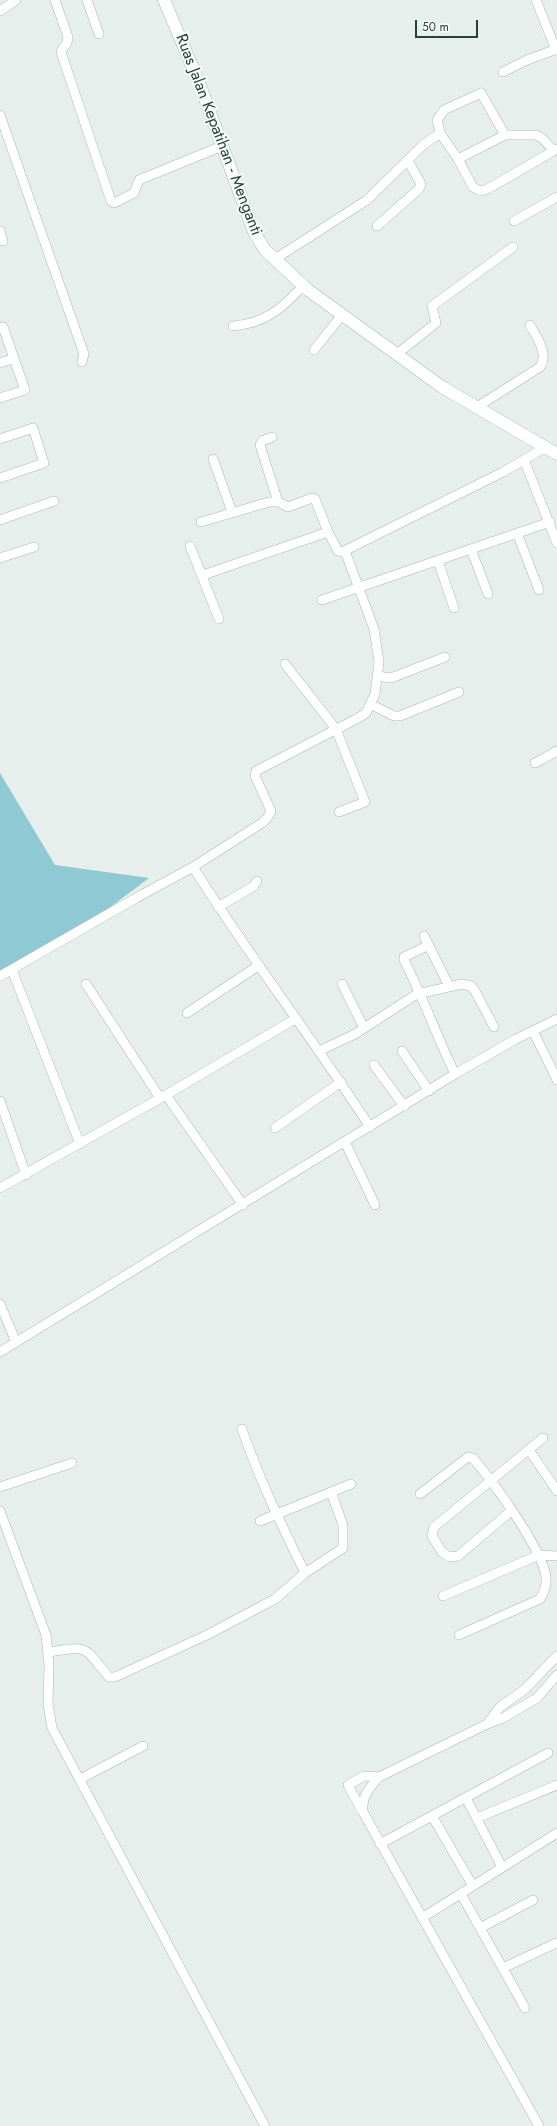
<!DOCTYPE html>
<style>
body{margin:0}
#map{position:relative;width:557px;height:2126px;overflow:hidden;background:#e6efeb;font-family:Jost,sans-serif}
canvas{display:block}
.scale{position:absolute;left:415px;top:20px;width:63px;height:18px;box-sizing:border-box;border:2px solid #24423a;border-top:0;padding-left:5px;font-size:12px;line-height:14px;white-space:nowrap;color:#24423a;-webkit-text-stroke:3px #f7fbf9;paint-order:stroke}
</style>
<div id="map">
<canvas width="557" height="2126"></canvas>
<div class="scale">50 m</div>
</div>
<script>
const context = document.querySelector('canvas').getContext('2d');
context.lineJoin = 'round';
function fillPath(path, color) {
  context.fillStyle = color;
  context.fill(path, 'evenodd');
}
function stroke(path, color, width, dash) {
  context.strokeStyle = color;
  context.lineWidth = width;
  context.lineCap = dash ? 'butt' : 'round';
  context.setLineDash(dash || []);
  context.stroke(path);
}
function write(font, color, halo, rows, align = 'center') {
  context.font = font + ' Jost,sans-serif';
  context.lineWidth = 4;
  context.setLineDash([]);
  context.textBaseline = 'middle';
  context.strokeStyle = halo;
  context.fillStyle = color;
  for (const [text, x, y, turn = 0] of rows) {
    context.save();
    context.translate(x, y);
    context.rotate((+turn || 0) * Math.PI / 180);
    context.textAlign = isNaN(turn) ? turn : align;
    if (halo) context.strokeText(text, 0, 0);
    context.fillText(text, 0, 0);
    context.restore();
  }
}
fillPath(new Path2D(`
 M0,773L55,865L149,878L80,930L0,976Z`), '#8ec9d4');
const street = new Path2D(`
 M55,0L68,37L67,43L61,51L62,55L111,201L114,203L134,193L139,180L222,146
 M87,0L99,34
 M536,0L556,50
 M0,11L16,0
 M503,72L527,60L557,49
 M0,115L84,354L82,362
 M505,135L481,93L444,110L437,120L440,133L458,159L473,187C480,192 484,191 491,187L557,149
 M458,159L505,135H536L542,138L554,151
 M514,221L557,197
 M377,226L419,189L421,184L408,161
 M0,231L3,241
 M275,259L367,200L423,145L440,133
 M233,326C266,323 281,309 303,286
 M0,328L3,327L25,390L0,398
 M314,350L342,315
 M397,354L436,323L432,306L513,247
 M0,363L14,358
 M477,407L540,367C549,354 537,338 530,325
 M272,437L262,441L260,445L278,502
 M0,439L33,428L44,463L0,478
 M213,459L232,512
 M524,460L557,543
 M0,520L54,501
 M201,522L269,502H278L288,507L312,498L315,499L328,532L338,551L342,552L503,472L546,447
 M517,533L539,590
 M190,546L219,619
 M471,549L488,594
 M0,558L34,547
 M438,561L454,608
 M203,575L328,532
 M322,600L550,522
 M285,664L336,729L365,802L339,812
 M377,676L391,678L445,657
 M370,704L394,716H400L459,692
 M535,763L557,751
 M193,867C249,956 313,1039 370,1127
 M218,907L254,886L257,881
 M424,936L449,986
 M429,945L404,957V960C423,997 437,1037 455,1074
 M12,970L80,1144
 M0,976L136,898L193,867L262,823L267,818L271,811L255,776L256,771L360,717L366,713L375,694L379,662L374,629L345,551
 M86,984L160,1098
 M342,984L364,1028
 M187,1013L258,966
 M533,1031L557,1080
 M319,1051L355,1034L417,994L462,984L471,986L475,991L494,1027
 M402,1051L429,1091
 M374,1065L404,1106
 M166,1095L243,1205
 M0,1101L26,1175
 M275,1128L341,1082
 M345,1142L375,1205
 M0,1188L166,1095L295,1019
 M0,1304L16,1342
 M0,1352L455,1074L516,1039L557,1019
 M529,1450L557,1491
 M0,1487L72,1463
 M420,1494L468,1457L473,1458C493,1482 541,1547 546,1576C547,1585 545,1591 540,1599L459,1635
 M0,1511L46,1635L49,1665L48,1704L52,1728L265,2126
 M511,1511L458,1556L449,1557L442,1552L432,1536L434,1527L543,1438
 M260,1521L351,1484
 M305,1573L343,1548V1525L331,1492
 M443,1596L539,1555L557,1556
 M49,1652C91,1645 83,1647 109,1677H115L209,1634L275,1599L305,1573C282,1526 259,1479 242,1429
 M487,1724L500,1707L524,1690L557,1656
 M80,1779L143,1746
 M466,1798L502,1867
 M362,1811L348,1785L364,1776L379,1777
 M432,1816L473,1886
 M477,1818L557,1785
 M380,1844L548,1753
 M461,1894L525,2008
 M422,1918L557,1833
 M480,1928L533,1900
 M503,1968L556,1943
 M539,2126L363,1812C361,1797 369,1788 379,1777L487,1724L503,1718L537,1698L557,1675`);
const secondary = new Path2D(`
 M164,0L198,80L254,232L265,250L308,290L442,387L557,454`);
stroke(street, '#a8b8b2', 10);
stroke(secondary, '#a4bbb3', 13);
stroke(street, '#fff', 9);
stroke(secondary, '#fff', 12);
write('16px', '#24423a', '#f7fbf9', [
 ["Ruas Jalan Kepatihan - Menganti",218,135,69]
]);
</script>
